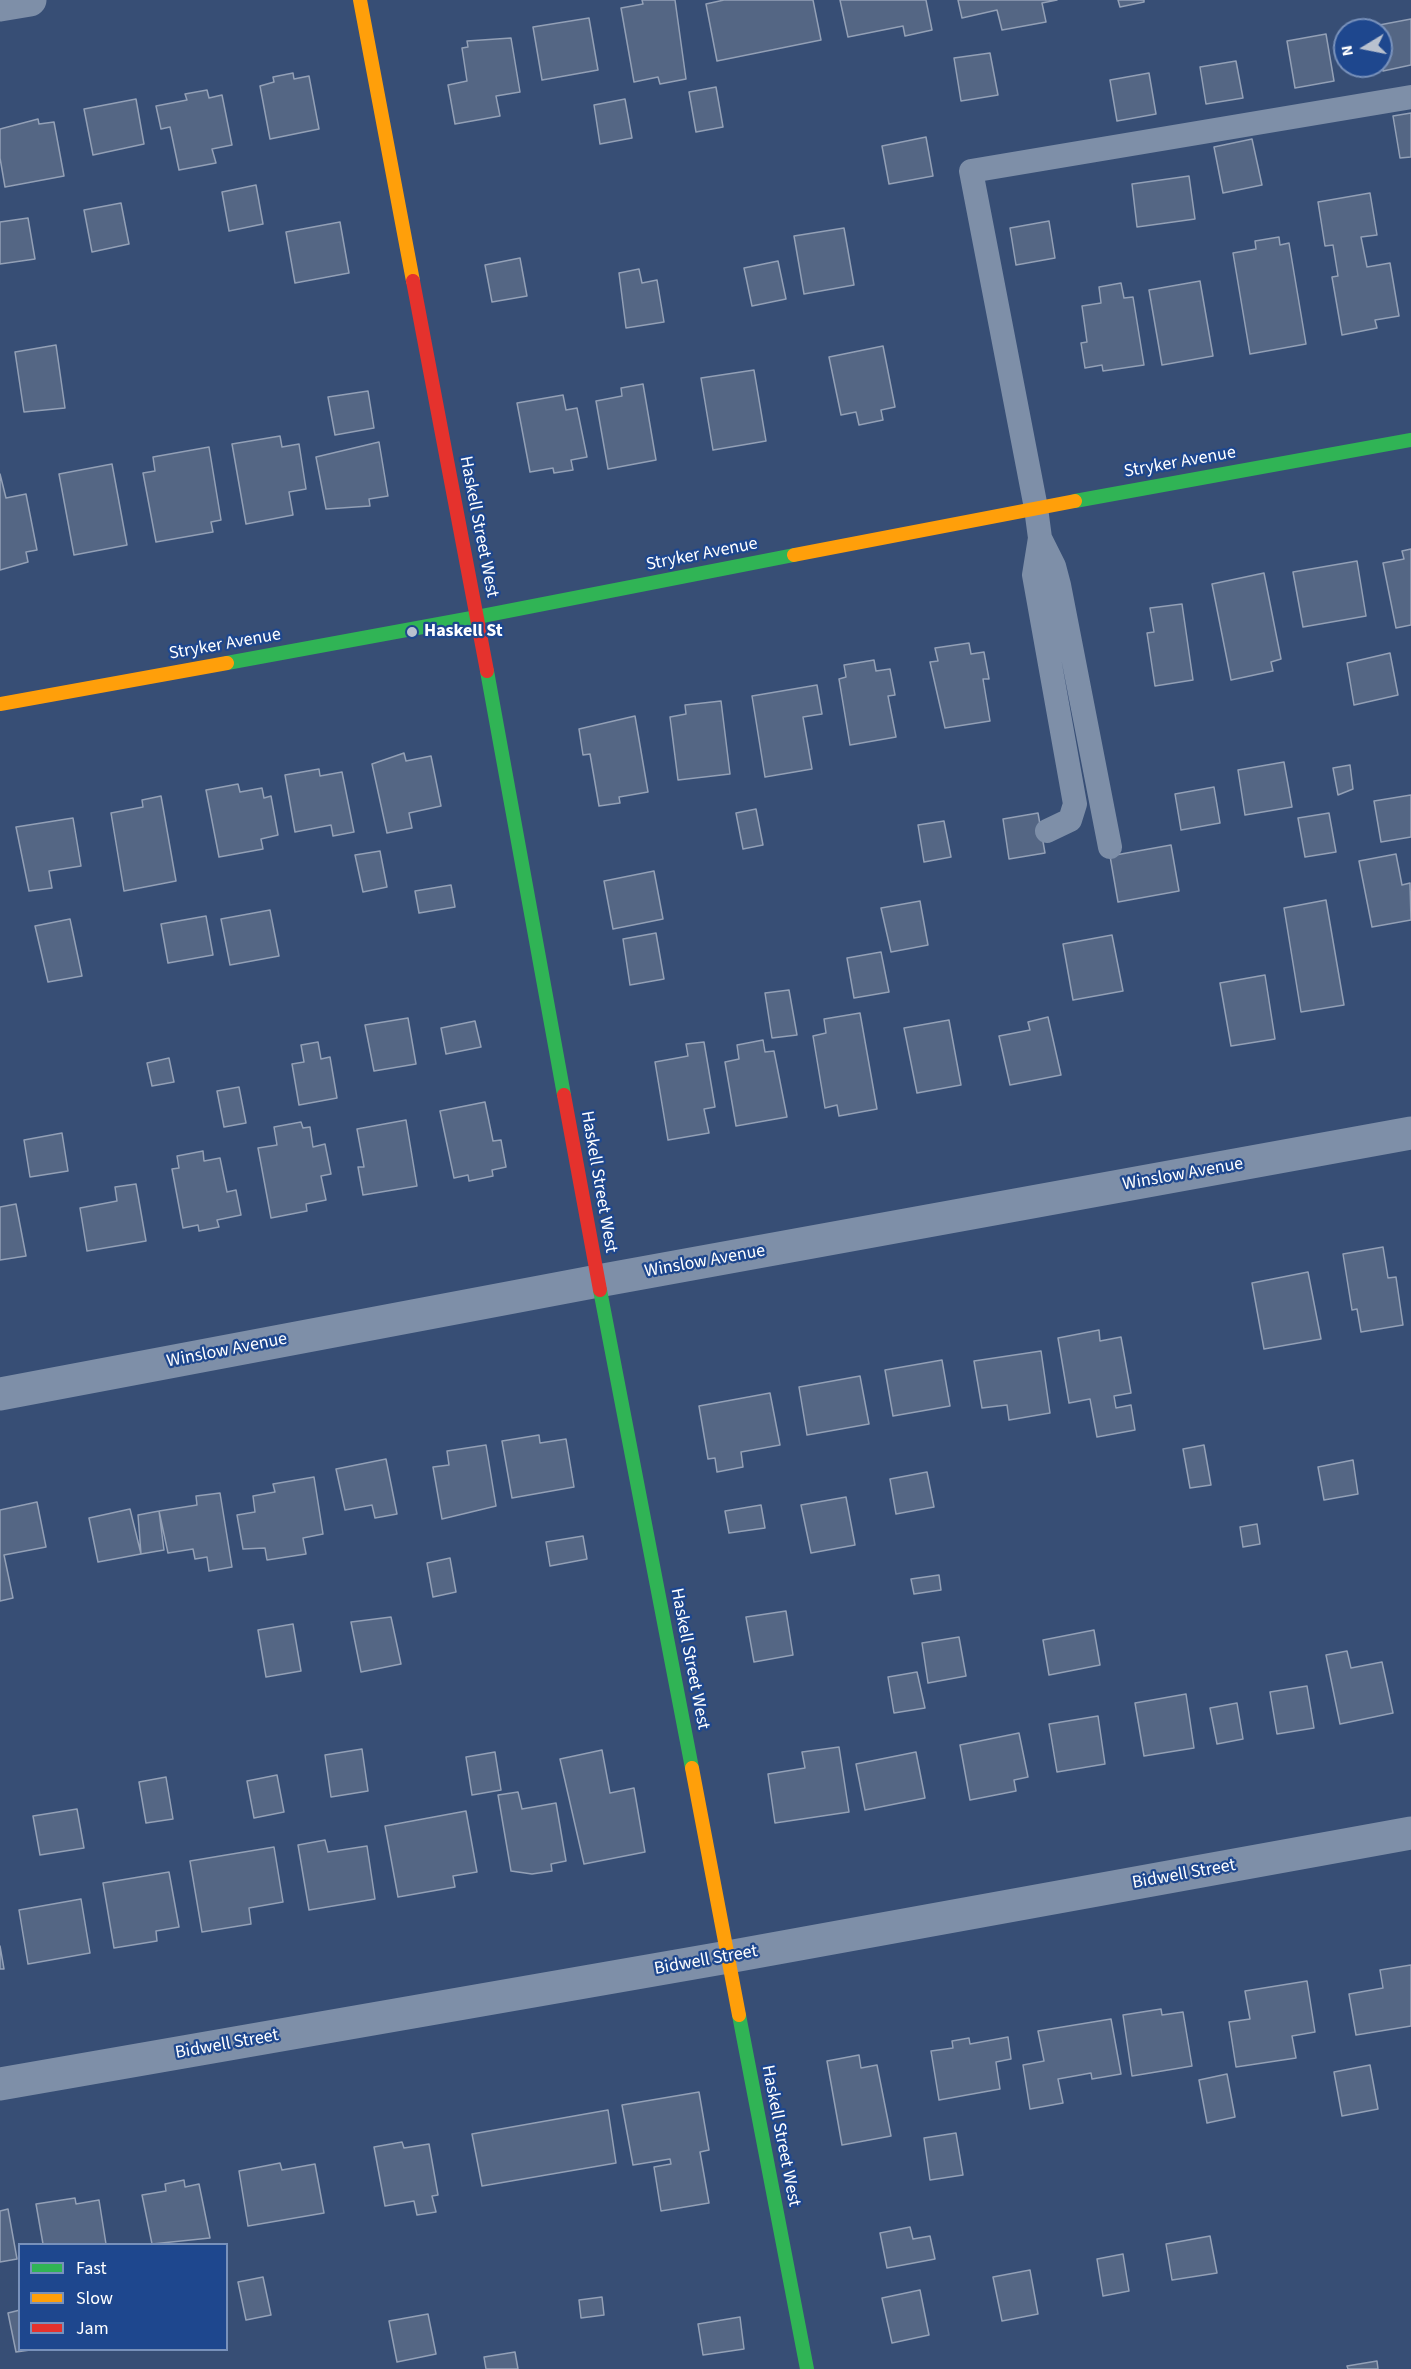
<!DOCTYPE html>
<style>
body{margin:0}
#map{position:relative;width:1411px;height:2369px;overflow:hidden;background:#374e75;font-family:"Source Sans 3",sans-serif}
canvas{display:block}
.legend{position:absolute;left:18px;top:2243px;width:210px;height:108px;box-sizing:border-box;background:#1e478e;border:2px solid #7891bb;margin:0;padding:8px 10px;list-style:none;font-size:18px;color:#fff}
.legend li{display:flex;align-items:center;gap:12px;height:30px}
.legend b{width:30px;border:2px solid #7891bb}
.north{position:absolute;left:1333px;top:18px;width:60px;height:60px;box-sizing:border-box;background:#1e478e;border:2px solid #7891bb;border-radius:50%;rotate:260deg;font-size:16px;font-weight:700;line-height:24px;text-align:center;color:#fff}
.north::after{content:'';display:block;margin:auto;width:21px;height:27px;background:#b9c1cf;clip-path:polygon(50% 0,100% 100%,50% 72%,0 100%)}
</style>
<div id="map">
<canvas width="1411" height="2369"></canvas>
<ul class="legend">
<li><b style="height:8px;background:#30b455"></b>Fast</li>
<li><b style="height:8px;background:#ff9f0a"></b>Slow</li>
<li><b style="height:8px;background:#e5322d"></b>Jam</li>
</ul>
<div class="north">N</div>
</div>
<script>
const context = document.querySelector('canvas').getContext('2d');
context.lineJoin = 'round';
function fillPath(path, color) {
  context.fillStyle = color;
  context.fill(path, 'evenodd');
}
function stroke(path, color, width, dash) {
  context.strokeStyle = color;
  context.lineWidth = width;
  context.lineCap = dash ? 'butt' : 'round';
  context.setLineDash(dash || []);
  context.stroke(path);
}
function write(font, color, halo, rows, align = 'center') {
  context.font = font + ' "Source Sans 3",sans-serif';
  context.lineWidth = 4.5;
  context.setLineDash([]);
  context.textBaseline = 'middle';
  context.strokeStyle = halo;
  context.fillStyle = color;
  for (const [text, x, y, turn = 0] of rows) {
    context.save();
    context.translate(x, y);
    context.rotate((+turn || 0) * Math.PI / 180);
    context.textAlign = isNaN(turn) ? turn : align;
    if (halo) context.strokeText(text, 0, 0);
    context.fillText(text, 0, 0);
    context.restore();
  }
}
const building = new Path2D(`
 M642,0H675L686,79L660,84L658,77L634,82L621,8L643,4Z
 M724,0H813L821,40L717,61L706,4Z
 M840,0H926L932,30L905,36L903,26L848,37Z
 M958,0H1057L1042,3L1046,22L1002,30L997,10L962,18Z
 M1118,0H1144V2L1120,7Z
 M589,18L598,70L542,80L533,27Z
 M1411,19V65L1383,71L1381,30H1375L1374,26Z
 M1326,34L1334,81L1295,88L1287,41Z
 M511,38L520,92L496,96L500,116L455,124L448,85L467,81L462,48L468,47L467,41Z
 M990,53L998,95L961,101L954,58Z
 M1236,61L1243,98L1206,104L1200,67Z
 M293,73L294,79L309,76L319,129L270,139L260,86L274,82L273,77Z
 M1149,73L1156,114L1117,121L1110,80Z
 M716,87L723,127L696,132L689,92Z
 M207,90L209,98L222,95L232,145L212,149L216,163L179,170L170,127L161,129L156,106L187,100L185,94Z
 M136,99L144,144L93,155L84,109Z
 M625,99L632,138L600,144L594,105Z
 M1411,113V157L1400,158L1393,116Z
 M38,119L39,124L54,122L64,176L5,187L0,158V129Z
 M926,137L933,176L889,184L882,146Z
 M1252,139L1262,185L1223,193L1214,147Z
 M1189,176L1195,219L1137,227L1132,184Z
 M256,185L263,224L229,231L222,192Z
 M1370,193L1377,235L1361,237L1367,267L1390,263L1399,316L1375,320L1377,328L1342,335L1332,277L1338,276L1333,245L1325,246L1318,202Z
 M121,203L129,244L92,252L84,210Z
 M28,218L35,259L0,264V222Z
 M1049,221L1055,258L1016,265L1010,228Z
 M340,222L349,273L295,283L286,232Z
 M844,228L854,285L804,294L794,236Z
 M1279,237L1280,245L1289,243L1306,344L1250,354L1233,253L1256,249L1255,241Z
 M520,258L527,296L492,302L485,265Z
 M778,261L786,299L752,306L744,268Z
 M639,269L642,283L657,280L664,322L626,328L619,273Z
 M1200,281L1213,356L1162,365L1149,290Z
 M1121,283L1124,298L1133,297L1144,365L1103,371L1102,365L1085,368L1081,343L1087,342L1082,306L1101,303L1099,287Z
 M56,345L65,408L24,412L15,352Z
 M883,346L895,407L881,410L883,420L859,425L856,412L841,415L829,357Z
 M754,370L766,441L713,450L701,378Z
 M643,384L656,460L608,469L596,401L622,396L621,388Z
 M368,391L374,428L335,435L328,397Z
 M563,395L566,410L577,408L587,457L571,460L573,470L554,473L553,468L530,472L517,403Z
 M280,436L282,447L299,444L306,489L289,492L293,515L246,524L232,444Z
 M379,442L388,496L369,499L370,506L326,509L316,457Z
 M209,447L221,520L211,522L213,532L156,542L143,473L155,471L153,457Z
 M112,464L127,545L74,555L59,474Z
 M0,474L6,498L26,494L37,550L26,552L28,562L0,570Z
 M1411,549V625L1396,628L1383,563L1404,559L1402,551Z
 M1357,561L1366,616L1303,627L1293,572Z
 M1264,573L1281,659L1271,662L1273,671L1231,680L1212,584Z
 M1182,604L1193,680L1155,686L1147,633L1154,632L1150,608Z
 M969,643L971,654L984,652L989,679H983L990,721L945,728L930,662L938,661L935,648Z
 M1390,653L1398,695L1354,705L1347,663Z
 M874,660L876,671L890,669L895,695L888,696L896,737L850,745L839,679L846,677L844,665Z
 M817,685L822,714L803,717L812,769L765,777L752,696Z
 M721,701L730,774L678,780L670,717L686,714L685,705Z
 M635,716L648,792L619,797L620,803L599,806L590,754L583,755L579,729Z
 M404,753L406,761L431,756L441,806L409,813L412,828L387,833L372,764Z
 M1284,762L1292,807L1245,815L1238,770Z
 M1350,765L1353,789L1338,795L1333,768Z
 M319,769L320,776L342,772L354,832L333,836L331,825L295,832L285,775Z
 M238,784L240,792L262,788L264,798L271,796L278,835L261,839L263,849L219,857L206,790Z
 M1214,787L1220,823L1181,830L1175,794Z
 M1411,795V837L1381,842L1374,801Z
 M161,796L176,881L124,891L111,813L143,807L142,800Z
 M756,809L763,845L743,849L736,813Z
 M1038,813L1045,853L1009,859L1003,819Z
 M1329,813L1336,852L1305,857L1298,818Z
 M73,818L81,866L49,871L52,888L29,891L16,827Z
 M944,821L951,857L924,862L918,825Z
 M1171,845L1179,891L1118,902L1110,856Z
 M380,851L387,887L363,892L355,855Z
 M1396,854L1402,885L1410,883L1411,920L1372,927L1359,861Z
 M654,871L663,919L613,929L604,881Z
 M451,885L455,907L419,913L415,891Z
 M1326,900L1344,1005L1301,1012L1284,908Z
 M920,901L928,945L891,952L881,908Z
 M270,910L279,956L230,965L221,919Z
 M206,916L213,955L168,963L161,924Z
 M70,919L82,976L48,982L35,926Z
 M656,933L664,979L630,985L623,939Z
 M1112,935L1123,991L1073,1000L1063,944Z
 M881,952L889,992L854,998L847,958Z
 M1265,975L1275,1039L1231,1046L1220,983Z
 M789,990L797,1035L772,1038L765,993Z
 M860,1013L877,1109L839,1116L837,1105L825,1108L813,1036L826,1033L824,1019Z
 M1048,1017L1061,1075L1010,1085L999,1036L1030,1030L1028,1022Z
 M408,1018L416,1064L374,1071L365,1025Z
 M949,1020L961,1085L917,1093L904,1028Z
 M475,1021L481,1047L446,1054L441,1028Z
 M763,1040L765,1052L774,1051L787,1117L736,1126L725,1062L739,1059L737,1045Z
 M318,1042L321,1059L330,1057L337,1098L299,1105L292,1064L304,1062L301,1045Z
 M704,1042L715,1107L704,1109L709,1133L668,1140L655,1062L688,1056L686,1044Z
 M169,1058L174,1082L152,1086L147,1063Z
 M239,1087L246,1123L224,1127L217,1091Z
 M485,1102L493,1141L501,1140L506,1167L492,1170L493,1176L469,1181L468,1175L454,1178L440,1111Z
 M406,1120L417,1186L363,1195L358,1167H364L357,1129Z
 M301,1122L303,1128L310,1127L313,1147L325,1144L331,1174L321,1176L326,1200L306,1204L307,1211L271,1218L258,1148L277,1145L274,1127Z
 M62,1133L68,1171L30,1177L24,1140Z
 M203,1151L204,1161L220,1158L227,1192L236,1190L241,1215L217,1220L219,1227L199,1231L198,1225L183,1228L172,1169L179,1168L177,1156Z
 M136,1184L146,1241L87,1251L80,1208L117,1201L115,1187Z
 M16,1204L26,1256L0,1260V1207Z
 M1383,1247L1388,1278L1396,1277L1403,1325L1361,1332L1357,1309L1352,1310L1343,1254Z
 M1308,1272L1321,1339L1264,1349L1252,1283Z
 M1099,1330L1100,1341L1121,1337L1131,1393L1114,1396L1116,1408L1131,1405L1135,1430L1097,1437L1090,1399L1069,1403L1058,1338Z
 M1041,1351L1050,1413L1009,1420L1007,1405L982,1408L974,1361Z
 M942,1360L950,1406L893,1416L885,1370Z
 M860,1376L869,1424L807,1435L799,1387Z
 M770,1393L780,1445L741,1452L743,1467L717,1472L715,1458L708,1459L699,1406Z
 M539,1435L540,1443L566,1439L574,1487L512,1498L502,1441Z
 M486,1445L496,1506L442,1519L433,1467L449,1465L447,1451Z
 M1204,1445L1211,1485L1190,1488L1183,1449Z
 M386,1459L397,1514L375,1518L372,1505L345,1510L336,1469Z
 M1353,1460L1358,1494L1324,1500L1318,1467Z
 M927,1472L934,1507L896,1514L890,1479Z
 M314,1477L323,1534L303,1538L306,1554L267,1560L265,1548L243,1549L237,1515L255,1512L253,1496L275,1492L273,1484Z
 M220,1493L232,1567L209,1571L207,1557L195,1559L193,1549L168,1553L159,1511L197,1505L196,1496Z
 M846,1497L855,1545L811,1553L801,1505Z
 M37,1502L46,1547L4,1555L13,1598L0,1601V1510Z
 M761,1505L765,1528L729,1533L725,1511Z
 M130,1509L141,1554L98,1562L89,1518Z
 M159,1511L164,1550L141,1554L138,1515Z
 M1257,1524L1260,1544L1243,1547L1240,1527Z
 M583,1536L587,1559L550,1566L546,1542Z
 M450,1558L456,1592L433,1597L427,1563Z
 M939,1575L941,1590L914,1594L911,1579Z
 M786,1611L793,1655L754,1662L746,1617Z
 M391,1617L401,1664L361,1672L351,1622Z
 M293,1624L301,1671L266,1677L258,1630Z
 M1094,1630L1100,1665L1049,1675L1043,1640Z
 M959,1637L966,1676L928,1683L922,1643Z
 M1347,1651L1351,1668L1382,1662L1393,1713L1340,1724L1326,1655Z
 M917,1672L925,1708L894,1713L888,1677Z
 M1307,1686L1314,1728L1277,1734L1270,1692Z
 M1186,1694L1194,1748L1144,1756L1135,1703Z
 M1237,1703L1243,1739L1217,1744L1210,1708Z
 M1098,1716L1105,1764L1057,1772L1049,1724Z
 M1019,1733L1028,1777L1014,1780L1016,1791L970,1800L960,1745Z
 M839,1747L849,1812L775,1823L768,1774L805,1768L802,1752Z
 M362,1749L368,1791L331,1797L325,1755Z
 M602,1750L610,1793L634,1788L645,1852L584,1864L560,1759Z
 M495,1752L501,1790L472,1795L466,1757Z
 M916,1752L925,1798L865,1810L856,1764Z
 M277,1775L284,1812L254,1818L247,1781Z
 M166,1777L173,1819L146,1823L139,1782Z
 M518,1792L522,1809L556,1803L566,1861L551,1864L552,1871L532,1874L511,1871L498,1795Z
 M77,1809L84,1848L40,1855L33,1816Z
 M466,1811L477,1872L453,1876L455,1887L398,1897L385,1826Z
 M325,1840L328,1852L367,1846L375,1899L309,1910L298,1845Z
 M274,1847L283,1902L249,1908L251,1924L202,1932L190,1861Z
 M169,1872L179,1927L156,1931L157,1941L114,1948L103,1883Z
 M81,1899L90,1953L28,1964L19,1910Z
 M0,1946L4,1969H0Z
 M1411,1965V2026L1356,2035L1349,1994L1383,1988L1380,1970Z
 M1307,1981L1315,2032L1292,2036L1296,2058L1236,2067L1229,2022L1250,2019L1245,1991Z
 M1161,2009L1162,2015L1183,2012L1192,2066L1132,2076L1123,2015Z
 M1111,2019L1121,2074L1092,2079L1091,2073L1058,2079L1063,2103L1030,2109L1023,2065L1044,2061L1038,2031Z
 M1008,2037L1011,2059L996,2062L1000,2089L939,2100L931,2051L953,2048L952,2041L969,2038L970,2044Z
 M859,2055L861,2068L877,2065L891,2136L842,2145L827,2061Z
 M1370,2065L1378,2109L1342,2116L1334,2072Z
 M1227,2074L1235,2117L1207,2123L1199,2080Z
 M699,2092L709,2150L700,2152L709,2203L661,2211L654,2167L671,2164L670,2159L633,2165L622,2105Z
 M608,2110L616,2163L482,2186L472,2134Z
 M956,2133L963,2175L930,2180L924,2138Z
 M402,2142L404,2148L429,2144L438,2195L432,2196L436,2212L417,2215L414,2201L385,2206L374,2147Z
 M280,2163L282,2170L315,2164L324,2213L248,2226L239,2171Z
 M184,2180L185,2187L199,2184L210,2238L152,2244L142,2195L166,2191L165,2184Z
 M75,2198L76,2204L99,2200L106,2244H43L36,2204Z
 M8,2209L17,2259L0,2262V2211Z
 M910,2227L913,2239L930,2236L935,2259L887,2268L880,2233Z
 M1210,2236L1217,2273L1172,2280L1166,2244Z
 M1123,2254L1129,2291L1103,2296L1097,2259Z
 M1030,2270L1038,2314L1002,2321L993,2277Z
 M263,2277L271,2315L246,2320L238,2282Z
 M920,2290L929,2335L892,2343L882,2298Z
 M602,2297L604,2315L581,2318L579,2300Z
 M20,2310V2350H30L16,2352L8,2313Z
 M428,2314L436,2354L397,2362L389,2321Z
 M740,2317L744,2349L703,2355L698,2324Z
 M515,2352L518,2369H486L484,2357Z
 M1377,2361L1378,2369H1348L1347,2366Z`);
fillPath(building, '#546684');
stroke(building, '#93a0b6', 1.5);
stroke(new Path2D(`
 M1040,538L1054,566L1059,585L1110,847
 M1047,831L1070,820L1075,804L1034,575L1040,538L1036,508L971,171L1411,97`), '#7e8fa8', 24);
stroke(new Path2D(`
 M0,5L30,0
 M0,1394L598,1281L1411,1133
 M0,2084L728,1957L1411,1833`), '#7e8fa8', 33);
stroke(new Path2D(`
 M1075,501L1411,440
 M227,663L477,617L794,555
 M487,671L564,1095
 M600,1290L692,1768
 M739,2015L807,2369`), '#30b455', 14);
stroke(new Path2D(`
 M360,0L413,281
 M794,555L1075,501
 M0,704L227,663
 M692,1768L739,2015`), '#ff9f0a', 14);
stroke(new Path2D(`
 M413,281L487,671
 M564,1095L600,1290`), '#e5322d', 14);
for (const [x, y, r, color] of [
 [412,632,6,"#b9c1cf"]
]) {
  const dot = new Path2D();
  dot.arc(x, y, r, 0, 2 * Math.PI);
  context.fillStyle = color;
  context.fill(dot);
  stroke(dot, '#1e478e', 2);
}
write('18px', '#fff', '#1e478e', [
 ["Stryker Avenue",1180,463,-10],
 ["Haskell Street West",478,527,79],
 ["Stryker Avenue",702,555,-11],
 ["Stryker Avenue",225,645,-10],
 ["Winslow Avenue",1183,1175,-10],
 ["Haskell Street West",598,1182,80],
 ["Winslow Avenue",705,1262,-10],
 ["Winslow Avenue",227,1351,-11],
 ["Haskell Street West",689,1659,79],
 ["Bidwell Street",1184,1875,-10],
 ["Bidwell Street",706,1961,-10],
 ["Bidwell Street",227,2045,-10],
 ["Haskell Street West",780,2136,79]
]);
write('bold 18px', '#fff', '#1e478e', [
 ["Haskell St",424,632]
], 'left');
</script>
